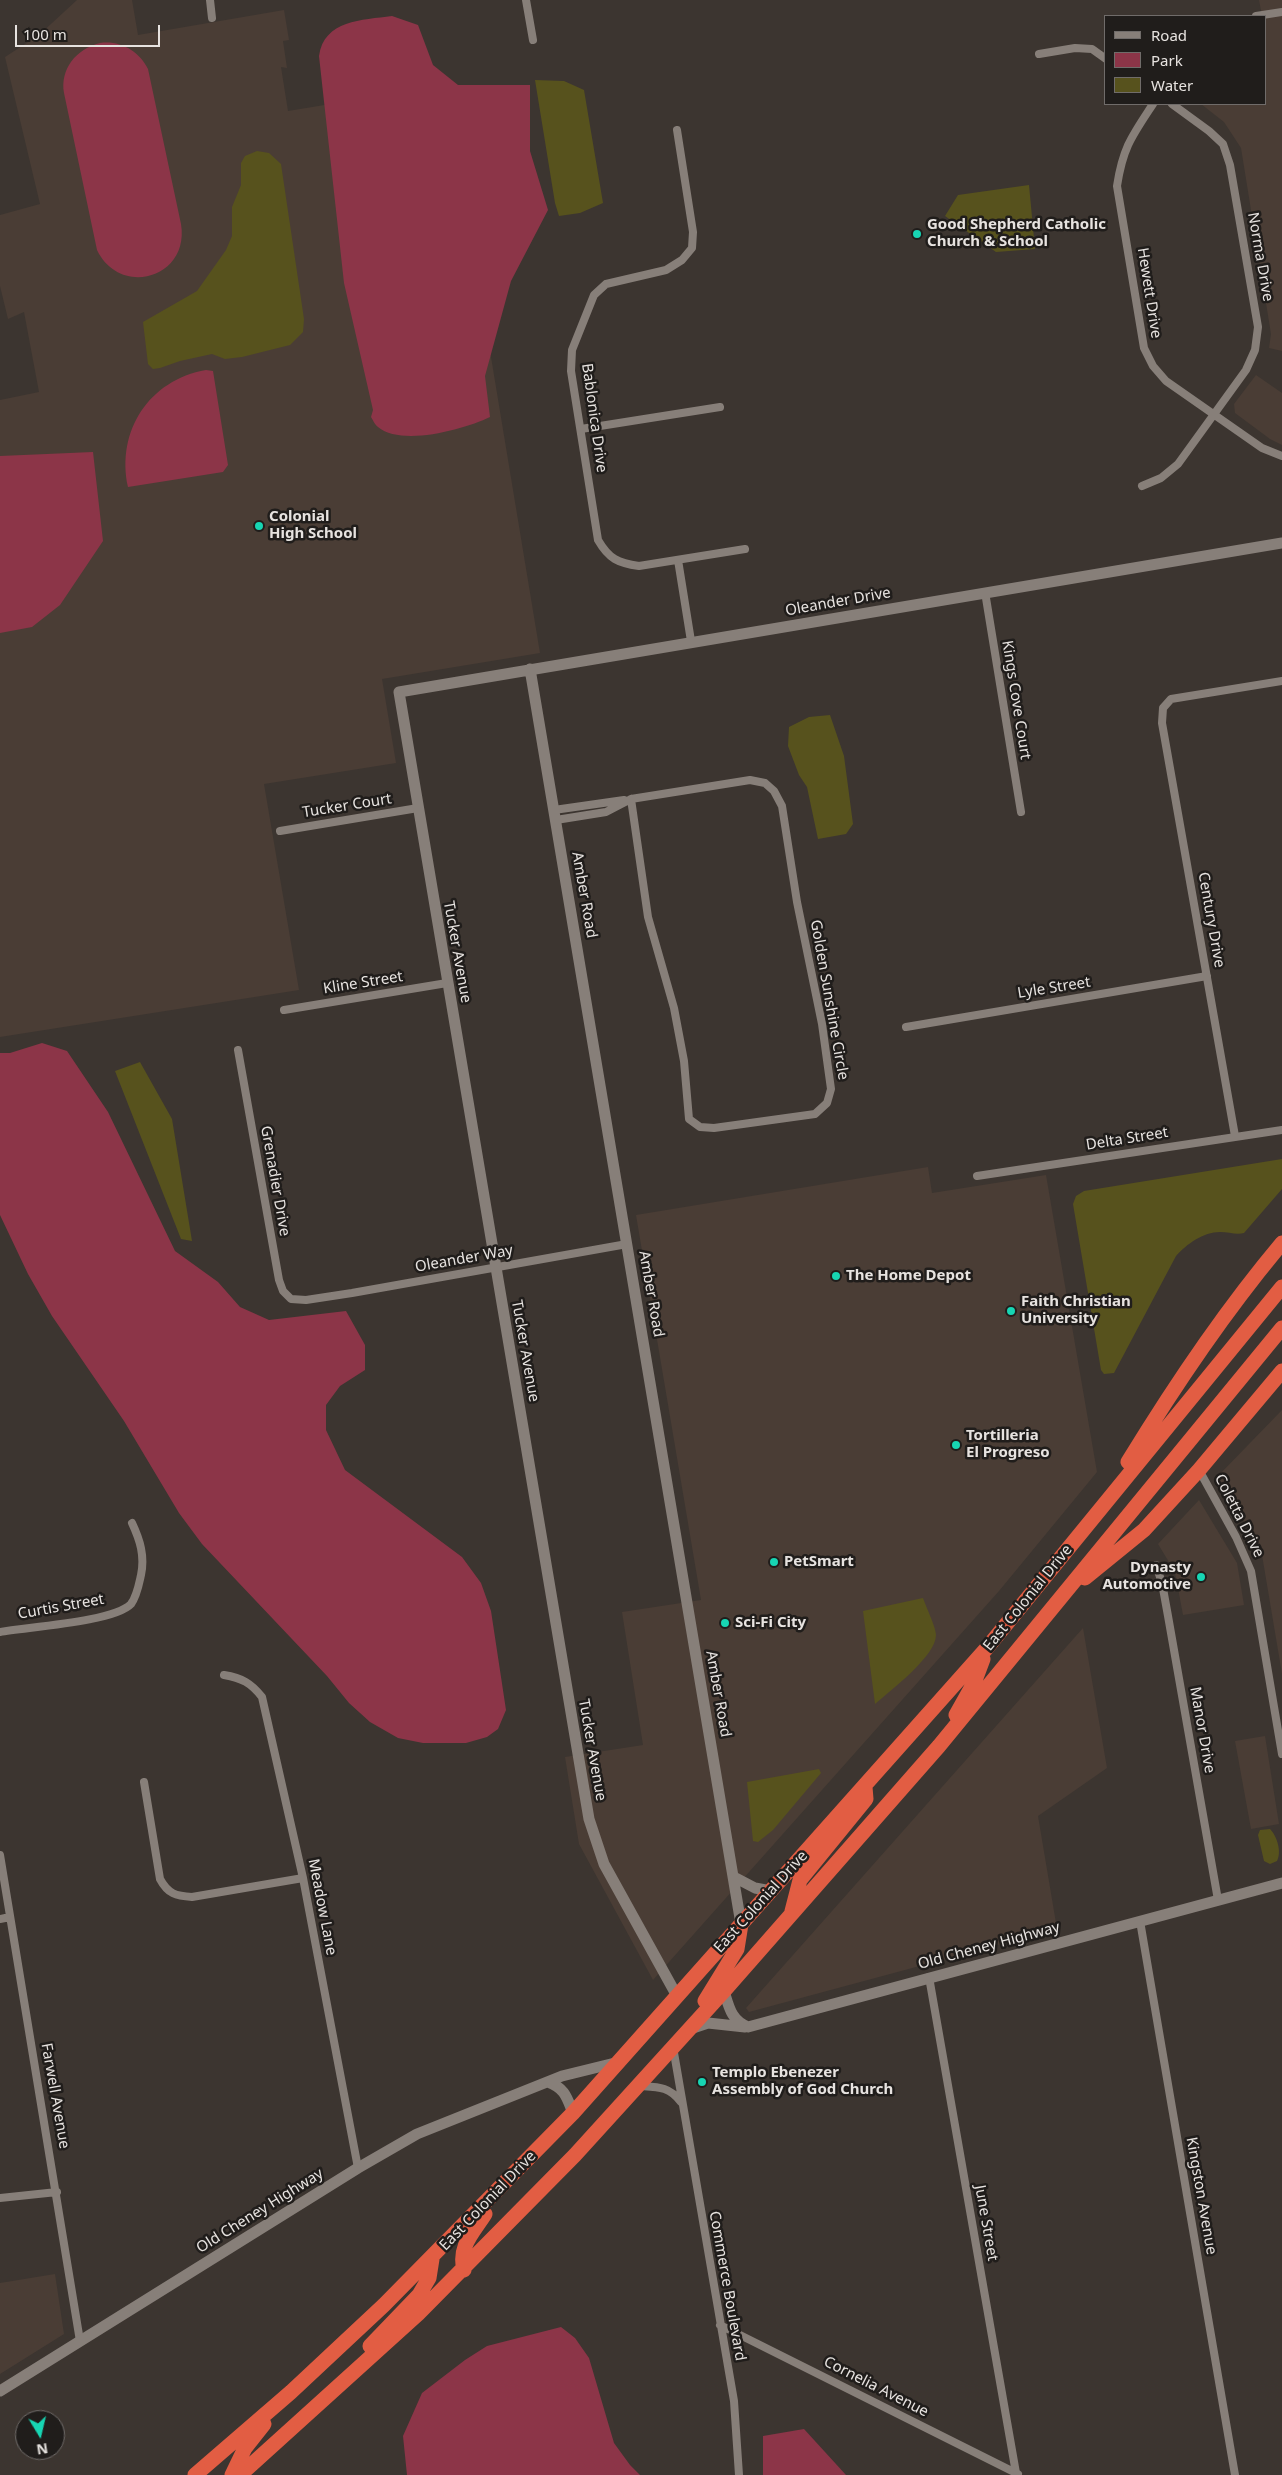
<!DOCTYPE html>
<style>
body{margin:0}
#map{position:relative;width:1282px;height:2475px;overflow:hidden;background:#3c3530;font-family:"Noto Sans",sans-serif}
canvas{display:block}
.legend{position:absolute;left:1104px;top:15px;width:162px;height:90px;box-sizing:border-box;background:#201d1b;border:1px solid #706c6a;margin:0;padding:6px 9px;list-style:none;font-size:15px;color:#e7e3e0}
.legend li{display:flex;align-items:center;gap:10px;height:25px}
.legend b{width:25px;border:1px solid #706c6a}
.north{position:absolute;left:15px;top:2410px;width:50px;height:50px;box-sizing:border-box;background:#201d1b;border:1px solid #706c6a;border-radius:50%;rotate:171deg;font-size:14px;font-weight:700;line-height:20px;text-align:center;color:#e7e3e0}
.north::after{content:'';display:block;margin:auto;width:18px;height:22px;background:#17d5b3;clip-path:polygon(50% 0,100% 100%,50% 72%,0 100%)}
.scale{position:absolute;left:15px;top:25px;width:145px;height:22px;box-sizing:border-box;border:2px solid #e7e3e0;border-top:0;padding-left:6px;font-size:15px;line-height:18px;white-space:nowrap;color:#e7e3e0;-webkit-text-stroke:4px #201d1b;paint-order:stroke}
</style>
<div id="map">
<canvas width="1282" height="2475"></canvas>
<ul class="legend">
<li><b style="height:6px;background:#877f79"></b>Road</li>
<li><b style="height:14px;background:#8c3548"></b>Park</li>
<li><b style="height:14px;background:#57521d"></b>Water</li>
</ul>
<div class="north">N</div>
<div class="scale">100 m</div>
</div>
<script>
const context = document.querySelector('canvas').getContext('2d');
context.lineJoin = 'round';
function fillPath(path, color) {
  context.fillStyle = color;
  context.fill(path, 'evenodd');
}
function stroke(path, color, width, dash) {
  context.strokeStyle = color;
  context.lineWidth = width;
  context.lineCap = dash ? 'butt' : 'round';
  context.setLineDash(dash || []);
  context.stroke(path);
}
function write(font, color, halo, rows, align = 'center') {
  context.font = font + ' "Noto Sans",sans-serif';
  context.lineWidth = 5;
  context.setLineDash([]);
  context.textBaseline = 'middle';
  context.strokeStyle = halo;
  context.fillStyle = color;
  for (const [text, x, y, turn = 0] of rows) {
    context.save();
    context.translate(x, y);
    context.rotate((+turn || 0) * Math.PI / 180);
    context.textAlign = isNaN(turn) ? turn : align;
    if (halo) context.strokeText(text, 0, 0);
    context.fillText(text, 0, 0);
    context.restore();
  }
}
fillPath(new Path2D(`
 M77,0H132L138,35L284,10L289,40L283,41L287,68L281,67L288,111L446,85L540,653L382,679L396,763L264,784L299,990L0,1037V400L39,392L24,312L8,319L0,286V215L40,204L5,57L39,35Z
 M1259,0H1282V351L1269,348L1271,334L1241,148L1224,122L1201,104H1266V16H1262Z
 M1256,375L1282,393V445L1270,439L1235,413L1234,404Z
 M928,1167L932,1193L1046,1175L1097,1472L999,1591L653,1980L579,1844L565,1757L643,1745L622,1612L701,1600L636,1215Z
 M1282,1410V1674L1261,1549L1217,1477Z
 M1199,1500L1237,1563L1244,1605L1183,1615L1175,1572L1158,1544Z
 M1083,1628L1107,1768L1038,1816L1057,1929L749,2012L746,2008Z
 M1265,1736L1279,1824L1251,1829L1235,1741Z
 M55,2274L64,2334L0,2374V2283Z`), '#4a3d35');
fillPath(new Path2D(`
 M392,16L418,25L433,65L458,85H530V151L548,210L511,281L485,376L490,417C465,429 402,447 378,427C375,425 373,420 371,417L373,410L344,283L319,56C324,20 362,20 392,16Z
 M100,43C120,40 139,51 148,69L181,224C190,278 120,298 97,250L64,93C60,69 76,49 100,43Z
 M206,370L213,371L228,465L223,472L128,487C116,431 149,380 206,370Z
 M93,452L103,541L60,605L32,627L0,633V456Z
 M42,1043L67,1051L108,1112L175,1251L218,1282L240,1307L269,1320L346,1311L365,1345V1370L340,1386L326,1405V1430L345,1470L462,1557L481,1583L491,1611L506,1710L498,1729L487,1737L466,1743H423L398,1738L370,1722L349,1703L327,1676L202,1544L179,1513L124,1421L52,1316L28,1274L0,1215V1053H10Z
 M561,2327L575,2338L589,2358L614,2443L630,2465L640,2475H407L403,2436L422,2393L465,2360L487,2346Z
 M804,2429L846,2475H763V2436Z`), '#8c3548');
fillPath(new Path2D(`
 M535,80L564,81L584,90L603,203L580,213L559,216L555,203Z
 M257,151L269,153L281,164L304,319L303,332L290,345L242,357L225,359L212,354L180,361L160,368L153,369L148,364L143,322L197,291L226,250L232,236V207L241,185V163L245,156Z
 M1029,185L1035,249L996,252L945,216L958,195Z
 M830,715L844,756L853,824L846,834L818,839L807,787L799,775L788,746L789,727L809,717Z
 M140,1062L172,1119L192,1241L181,1239L115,1071Z
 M1282,1159V1189L1244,1233C1236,1235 1229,1232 1220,1232C1203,1232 1187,1244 1176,1256L1114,1373L1104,1374L1101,1370L1073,1204L1076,1196L1084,1191Z
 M923,1598C926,1607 936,1627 936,1635C936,1656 891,1690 875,1704L863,1611Z
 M819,1769L821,1773L773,1830L758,1842L753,1841L747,1782Z
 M1270,1829C1277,1836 1282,1852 1277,1861L1270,1864L1264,1861L1258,1835L1260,1830Z`), '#57521d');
stroke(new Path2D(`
 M210,0L212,18
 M526,0L533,40
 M1256,16L1282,12
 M1039,54L1075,48L1092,49L1106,59
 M1153,104C1132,136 1123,147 1117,186L1144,348L1153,366L1166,381L1262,448L1282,456
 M677,130L693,232L692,248L682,260L666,270L606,284L594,295L572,350L571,371L598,540C609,559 618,563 639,566L745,549
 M581,429L720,407
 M1142,486L1161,478L1178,464L1246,370L1255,350L1258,327L1230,165L1223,144L1209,131L1172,104
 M678,560L691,641
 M985,592L1021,812
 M750,780L765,783L774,791L782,806L797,902L822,1024L831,1089L827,1103L815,1114L714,1128L700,1127L689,1119L684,1061L674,1008L648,917L631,799Z
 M554,810L624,800
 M556,820L606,812L631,799
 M280,831L418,808
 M284,1010L447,983
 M906,1027L1207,976
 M238,1050L279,1280L283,1291L291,1299L306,1300L352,1293L627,1244
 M1235,1136L1162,723L1163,708L1171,699L1282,681
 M977,1176L1282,1130
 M1199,1470L1236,1537L1251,1571L1282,1754
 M1156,1565L1162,1583L1168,1616L1218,1900
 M0,1632C27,1627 114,1622 131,1604C137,1596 139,1584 141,1575C145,1556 140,1540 132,1523
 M224,1675C242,1678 251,1683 262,1697L303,1878L358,2168
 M144,1782L160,1879C168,1894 176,1896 192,1897L303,1878
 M0,1855L80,2341
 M0,1919L10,1917
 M1140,1921L1235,2475
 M929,1977L1016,2473
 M673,2047L734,2401L739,2475
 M639,2086C658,2087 669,2086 681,2102
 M0,2198L57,2192
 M720,2325L1018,2474`), '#877f79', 8);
stroke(new Path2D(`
 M530,669L741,1924
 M734,1877L755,1888L771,1891
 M724,1991C729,2007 731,2020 748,2027L1282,1883
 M677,1996L604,1864L589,1819L399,692L1282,543
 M690,2029L708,2023L745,2027
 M548,2082C565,2088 567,2098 573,2113
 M0,2391L358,2168L417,2134L562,2076L619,2062`), '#877f79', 11);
stroke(new Path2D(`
 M1128,1462C1175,1385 1224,1312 1282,1243
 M1085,1578L1144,1530L1199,1470L1282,1371
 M956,1715L974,1683L983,1659
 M792,1911L800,1880L866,1799L865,1787
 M705,2001L737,1949L741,1924
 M464,2270C458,2246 473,2233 485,2214
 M370,2346L419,2295L429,2278L432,2259
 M195,2475L291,2392L384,2305L573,2113L986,1649L1282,1287
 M232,2475L245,2448L264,2424
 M240,2475L418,2314L575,2155L724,1991L939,1746L1282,1328`), '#e25d43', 15);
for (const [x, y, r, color] of [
 [917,234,5,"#17d5b3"],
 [259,526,5,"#17d5b3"],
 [836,1276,5,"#17d5b3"],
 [1011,1311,5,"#17d5b3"],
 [956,1445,5,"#17d5b3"],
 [774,1562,5,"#17d5b3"],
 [1201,1577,5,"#17d5b3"],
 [725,1623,5,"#17d5b3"],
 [702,2082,5,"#17d5b3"]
]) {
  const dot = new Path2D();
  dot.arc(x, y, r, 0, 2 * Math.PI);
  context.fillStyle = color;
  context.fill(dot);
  stroke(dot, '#201d1b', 2);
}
write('bold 15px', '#e7e3e0', '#201d1b', [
 ["Good Shepherd Catholic",927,225],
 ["Church & School",927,242],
 ["Colonial",269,517],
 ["High School",269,534],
 ["The Home Depot",846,1276],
 ["Faith Christian",1021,1302],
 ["University",1021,1319],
 ["Tortilleria",966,1436],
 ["El Progreso",966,1453],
 ["PetSmart",784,1562],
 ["Dynasty",1191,1568,"right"],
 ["Automotive",1191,1585,"right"],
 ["Sci-Fi City",735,1623],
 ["Templo Ebenezer",712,2073],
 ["Assembly of God Church",712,2090]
], 'left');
write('15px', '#e7e3e0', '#201d1b', [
 ["Norma Drive",1260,257,80],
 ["Hewett Drive",1149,293,81],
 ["Bablonica Drive",594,418,82],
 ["Oleander Drive",838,602,-10],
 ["Kings Cove Court",1016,700,81],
 ["Tucker Court",347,806,-9],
 ["Amber Road",584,895,80],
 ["Century Drive",1211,920,80],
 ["Tucker Avenue",457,952,80],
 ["Kline Street",363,983,-9],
 ["Lyle Street",1054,988,-9],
 ["Golden Sunshine Circle",829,1000,80],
 ["Delta Street",1127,1139,-9],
 ["Grenadier Drive",275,1181,80],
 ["Oleander Way",464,1259,-10],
 ["Amber Road",651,1294,80],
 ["Tucker Avenue",525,1351,80],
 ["Coletta Drive",1239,1516,63],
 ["East Colonial Drive",1028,1598,-51],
 ["Curtis Street",61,1607,-10],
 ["Amber Road",718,1694,80],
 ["Manor Drive",1202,1730,80],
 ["Tucker Avenue",592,1750,80],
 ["East Colonial Drive",761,1902,-48],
 ["Meadow Lane",322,1907,79],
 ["Old Cheney Highway",989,1946,-15],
 ["Farwell Avenue",55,2096,80],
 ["Kingston Avenue",1201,2196,80],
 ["East Colonial Drive",488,2201,-46],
 ["Old Cheney Highway",260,2211,-32],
 ["June Street",986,2223,80],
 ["Commerce Boulevard",727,2286,80],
 ["Cornelia Avenue",876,2387,27]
]);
</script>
